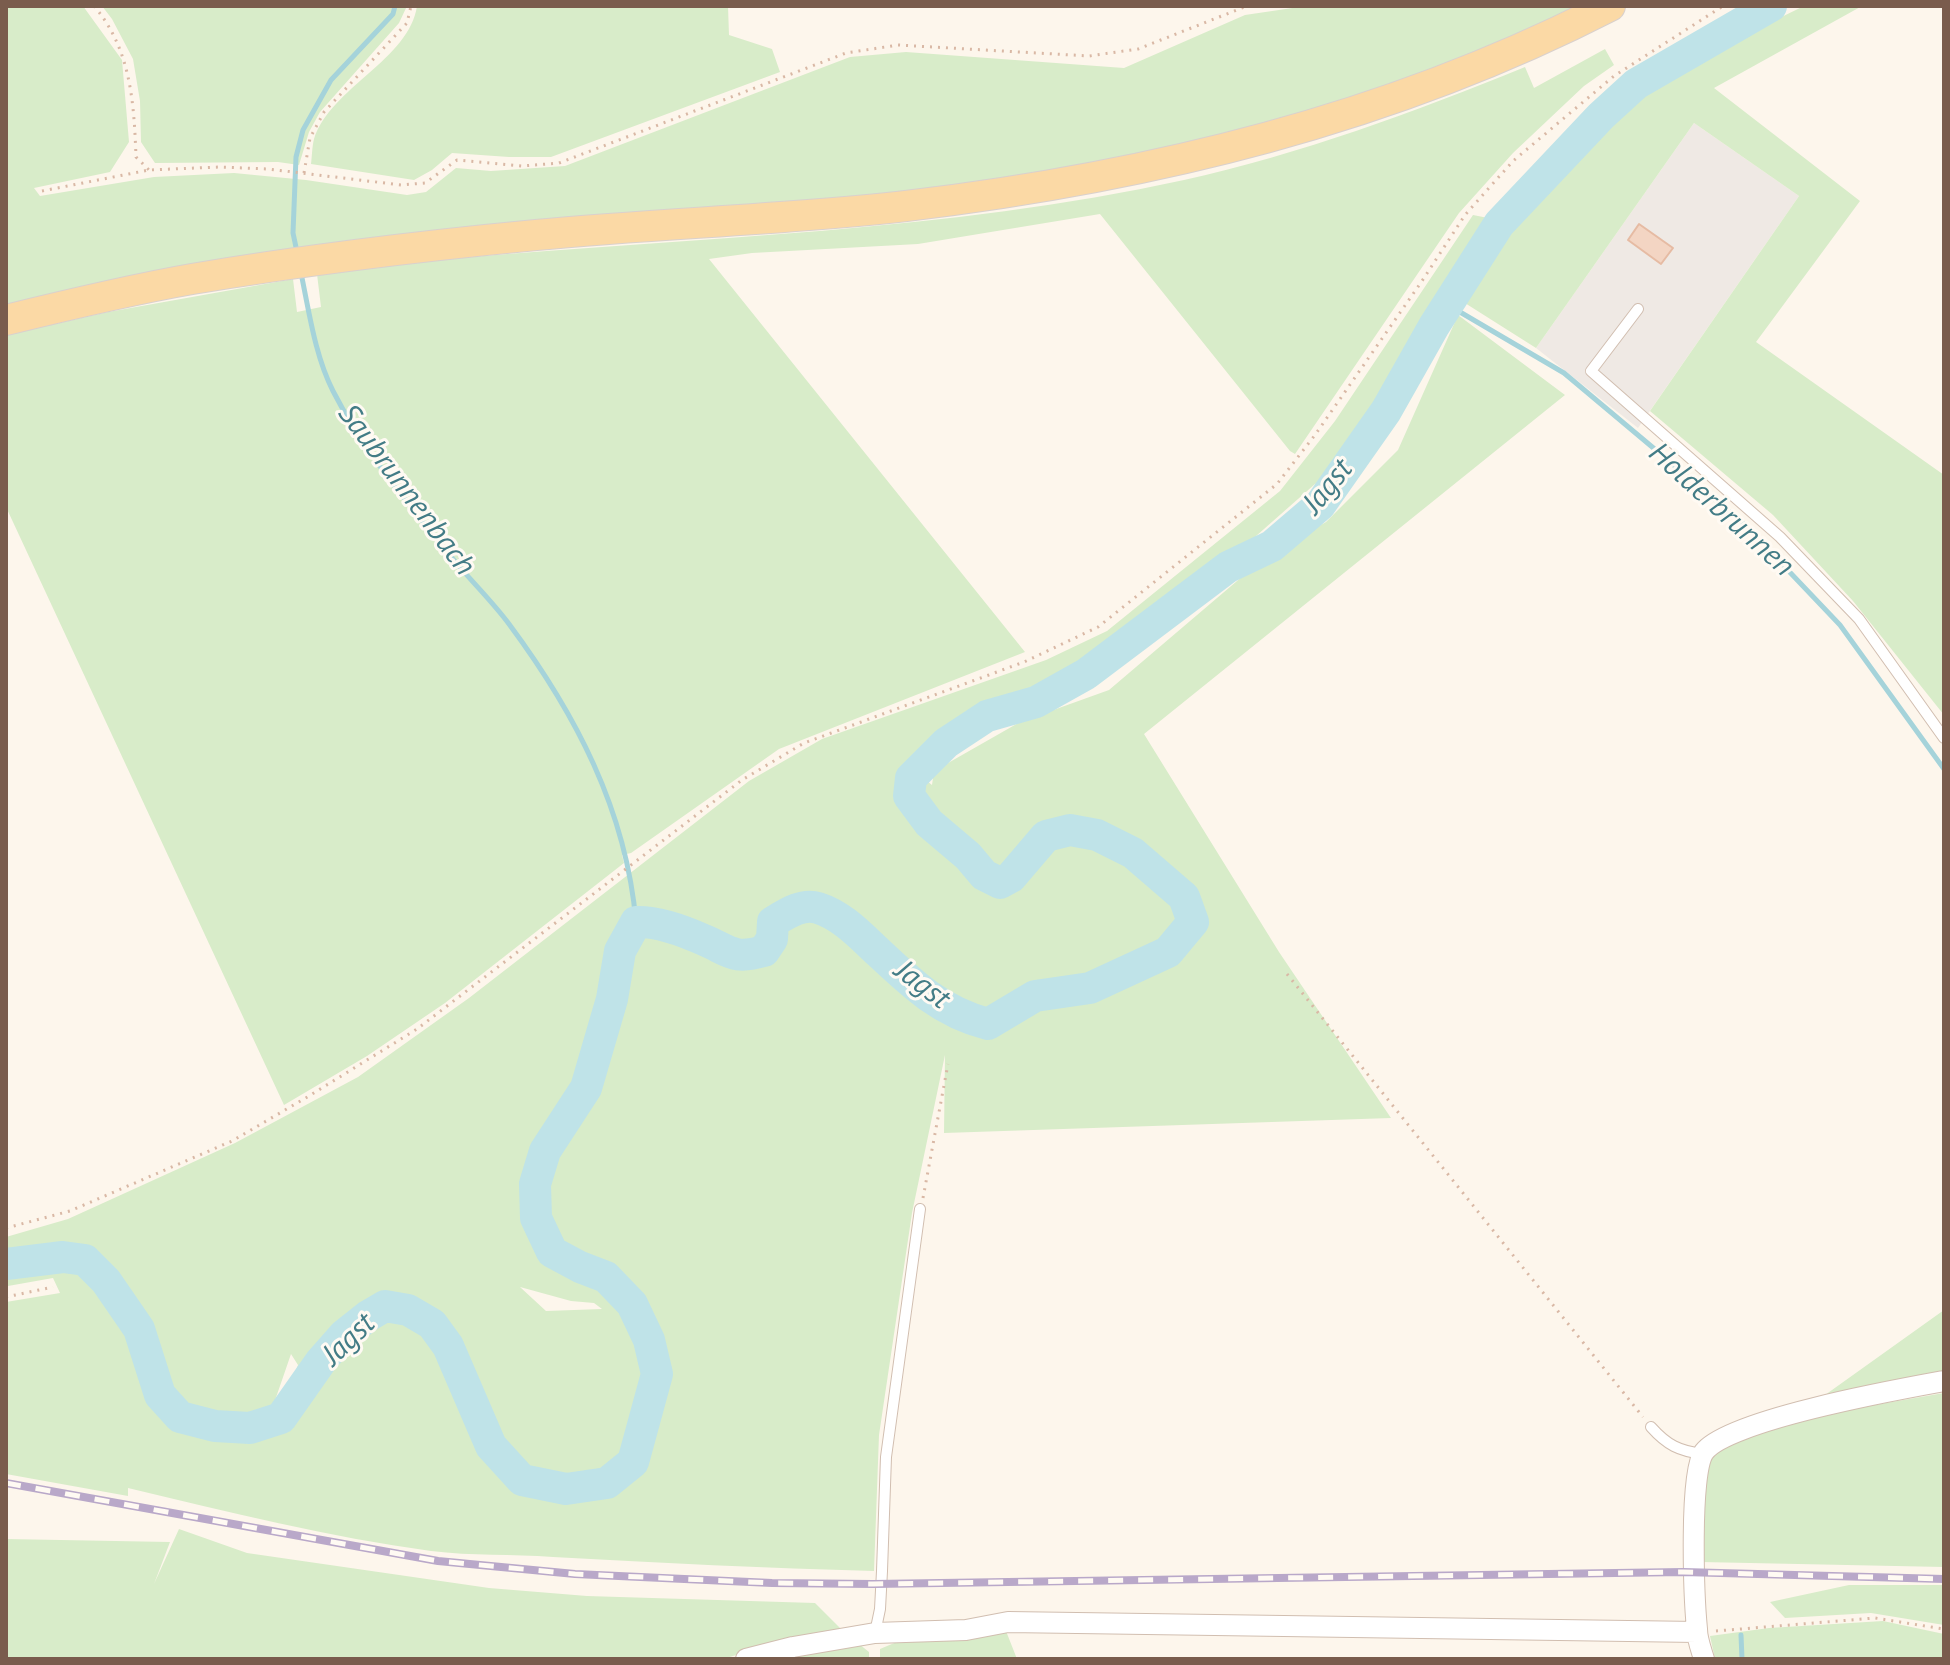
<!DOCTYPE html>
<style>
body{margin:0}
#map{position:relative;width:1950px;height:1665px;overflow:hidden;background:#fdf6ec;font-family:"PT Sans",sans-serif}
canvas{display:block}
.frame{position:absolute;inset:0;border:8px solid #7a5c4d;pointer-events:none}
</style>
<div id="map">
<canvas width="1950" height="1665"></canvas>
<div class="frame"></div>
</div>
<script>
const context = document.querySelector('canvas').getContext('2d');
context.lineJoin = 'round';
function fillPath(path, color) {
  context.fillStyle = color;
  context.fill(path, 'evenodd');
}
function stroke(path, color, width, dash) {
  context.strokeStyle = color;
  context.lineWidth = width;
  context.lineCap = dash ? 'butt' : 'round';
  context.setLineDash(dash || []);
  context.stroke(path);
}
function write(font, color, halo, rows, align = 'center') {
  context.font = font + ' "PT Sans",sans-serif';
  context.lineWidth = 6;
  context.setLineDash([]);
  context.textBaseline = 'middle';
  context.strokeStyle = halo;
  context.fillStyle = color;
  for (const [text, x, y, turn = 0] of rows) {
    context.save();
    context.translate(x, y);
    context.rotate((+turn || 0) * Math.PI / 180);
    context.textAlign = isNaN(turn) ? turn : align;
    if (halo) context.strokeText(text, 0, 0);
    context.fillText(text, 0, 0);
    context.restore();
  }
}
fillPath(new Path2D(`
 M1694,123L1799,196L1638,428L1536,348Z`), '#efe9e4');
fillPath(new Path2D(`
 M6,6H83L122,60L129,142L110,172L34,188L40,196L154,177L234,173L306,180L407,195L426,192L456,168L491,171L565,166L850,57L906,52L1124,68L1245,15L1306,6H1580L1488,52L1297,121L1115,164L6,313Z
 M102,6H407L399,23L320,112L309,132L299,165L278,162L155,163L141,142L140,101L133,59L112,19Z
 M417,6H728L729,35L772,49L780,72L551,157H509L452,153L432,170L414,180L311,164C312,157 312,147 314,139C331,87 409,60 417,6Z
 M1804,6H1862L1714,88L1860,201L1756,342L1944,475V715L1853,601L1773,515L1650,411L1799,196L1694,123L1536,348L1457,298L1504,227L1627,107L1685,64Z
 M1605,49L1614,65L1584,86L1513,153L1459,213L1295,454L1290,451L1100,214L918,244L752,253L709,259L1025,652L779,749L631,853L622,855L624,863L445,1003L367,1056L284,1105L6,507V335L108,312L293,279L297,312L321,307L317,274C365,269 412,262 459,258C701,237 946,232 1184,180C1301,154 1414,112 1525,67L1534,88Z
 M1473,215L1488,218L1409,345L1335,476L1315,484L1247,544L1162,604L1079,669L978,716L951,725L914,753L912,769L932,785L934,771L1020,722L1109,690L1264,558L1326,522L1398,450L1458,315L1565,395L1144,734L1279,952L1391,1118L944,1133L945,1055L912,1213L879,1435L874,1571C767,1568 660,1563 553,1557C512,1554 472,1556 431,1551C329,1537 228,1512 128,1488V1496L6,1474V1302L60,1293L53,1278L8,1286L6,1237L68,1219L235,1143L358,1077L469,998L749,781L822,739L1046,660L1107,631L1280,491L1335,421ZM520,1287L571,1301L594,1303L602,1309L546,1311ZM291,1354L298,1365L277,1424L255,1419L271,1412Z
 M1944,1310V1373L1825,1395Z
 M1944,1393V1567L1701,1562L1707,1466L1726,1439L1793,1419Z
 M179,1529L247,1553L489,1588L587,1596L815,1603L845,1633L776,1643L723,1659H6V1539L170,1542L154,1584Z
 M1849,1585H1944V1625L1871,1613L1785,1618L1770,1602Z
 M1883,1621L1944,1634V1659H1715L1710,1636L1769,1628Z
 M1006,1631L1017,1659H880V1649L899,1641Z
 M859,1644L869,1652V1659H770Z`), '#d8ecc9');
stroke(new Path2D(`
 M297,252L293,233L296,157L303,130L331,80L393,14L395,6
 M301,273C309,311 315,356 333,391C364,452 410,506 453,559C471,581 492,601 509,624C575,713 626,809 636,922
 M1448,305L1564,373L1744,524L1840,625L1944,769
 M1741,1635L1742,1659`), '#a5d3da', 5);
stroke(new Path2D(`
 M6,1264L63,1257L85,1260L106,1281L139,1329L160,1395L180,1417L215,1426L250,1428L281,1418L321,1361L344,1335L368,1316L385,1306L408,1310L432,1324L448,1346L491,1446L522,1480L566,1489L607,1483L633,1462L657,1374L649,1340L632,1304L606,1277L580,1267L552,1252L536,1218L535,1184L545,1151L586,1088L612,999L620,951L636,922C658,921 684,931 704,940C730,951 733,960 764,951L772,939L773,922C786,914 802,903 818,908C841,915 860,935 877,951C912,984 941,1012 988,1024L1035,996L1090,988L1168,952L1193,922L1184,897L1133,853L1097,835L1070,830L1046,836L1011,877L1000,883L984,875L968,856L929,823L909,796L911,778L946,743L987,716L1036,702L1086,674L1228,567L1272,546L1320,505L1386,411L1434,326L1499,224L1601,116L1636,84L1771,6`), '#bfe3e8', 32);
const building = new Path2D(`
 M1639,224L1673,248L1661,264L1628,240Z`);
fillPath(building, '#f3d5c3');
stroke(building, '#e6bba3', 2);
const service = new Path2D(`
 M1638,309L1591,371L1780,537L1859,619L1944,738
 M1651,1427C1667,1445 1679,1451 1703,1454
 M875,1633L880,1609L882,1571L886,1457L920,1209`);
const minor = new Path2D(`
 M746,1659L793,1647L875,1633L966,1630L1008,1622L1697,1632
 M1704,1659C1701,1649 1697,1639 1697,1629C1694,1598 1689,1473 1704,1452C1727,1420 1900,1389 1944,1381`);
const primary = new Path2D(`
 M6,320C67,305 129,290 192,279C305,260 421,246 536,235C659,223 783,220 906,206C1150,177 1390,119 1610,6`);
stroke(service, '#d1beb0', 12);
stroke(minor, '#d1beb0', 22);
stroke(primary, '#dad1cd', 32);
stroke(new Path2D(`
 M94,6C131,49 134,103 136,157L149,170
 M304,173L310,138L324,112L407,23L411,6
 M42,191L149,170L220,167L268,169L401,185L425,183L457,160L522,166L559,163L846,53L898,45L1089,56L1138,49L1247,6
 M1287,974L1643,1417
 M923,1198L948,1064
 M6,1228L70,1211L232,1141L309,1096L417,1029L742,780L804,743L1024,662L1098,627L1277,484L1315,435L1422,281L1465,215L1513,161L1614,76L1723,6
 M6,1297L53,1287
 M1716,1631L1875,1618L1944,1629`), '#d9b8a5', 3, [2, 6]);
stroke(service, '#fff', 10);
stroke(minor, '#fff', 20);
stroke(primary, '#fbd9a5', 30);
const rail = new Path2D(`
 M6,1483L438,1561L575,1574L772,1583L873,1584L1683,1572L1944,1579`);
stroke(rail, '#b9a8c9', 8);
stroke(rail, '#fffaf3', 5, [15]);
write('italic 30px', '#437c86', '#fffaf3', [
 ["Jagst",1328,487,-51],
 ["Saubrunnenbach",406,490,53],
 ["Holderbrunnen",1721,510,42],
 ["Jagst",922,985,37],
 ["Jagst",349,1340,-44]
]);
</script>
